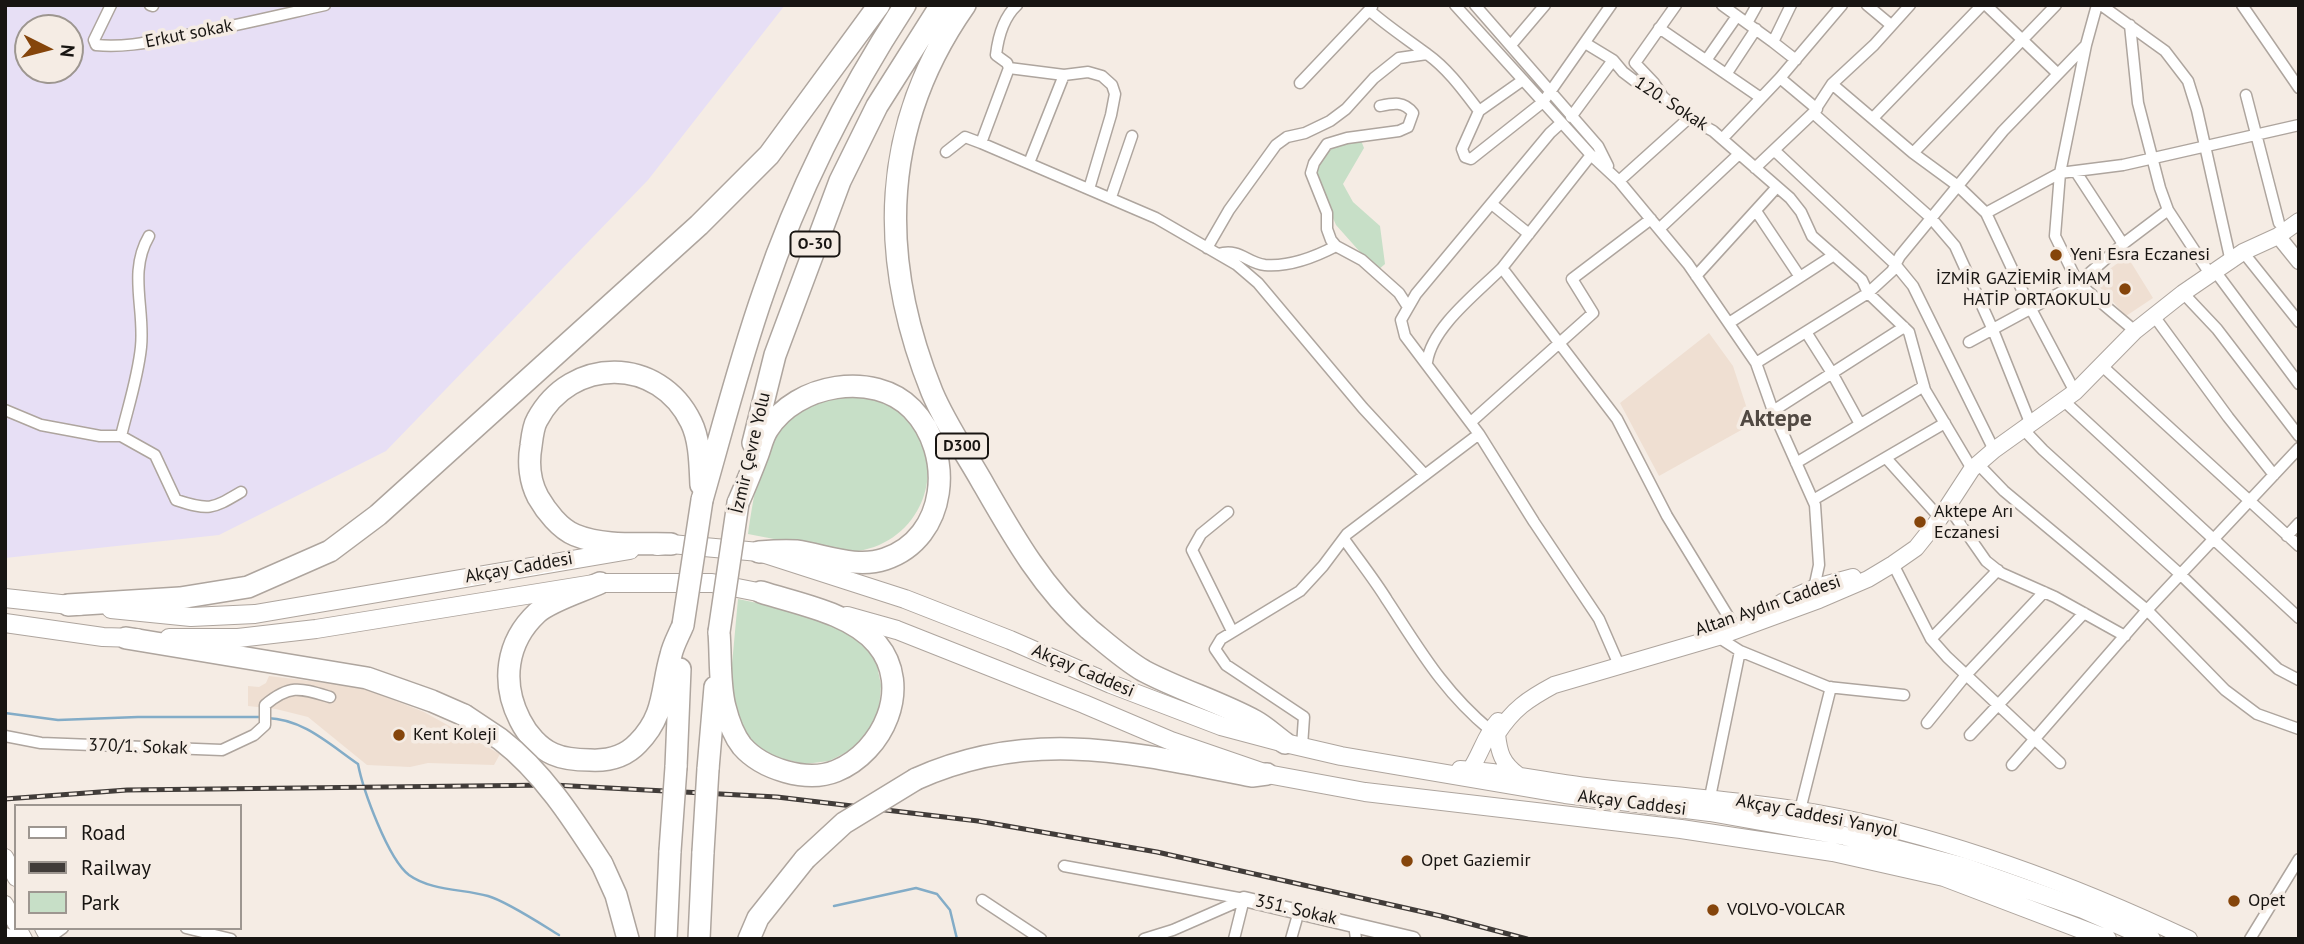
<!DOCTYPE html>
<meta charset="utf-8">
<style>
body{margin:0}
#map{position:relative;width:2304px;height:944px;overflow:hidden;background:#f5ece4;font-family:"PT Sans",sans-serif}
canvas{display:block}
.frame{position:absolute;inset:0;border:7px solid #181512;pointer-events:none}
.legend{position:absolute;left:14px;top:804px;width:228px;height:126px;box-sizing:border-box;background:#f5ece4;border:2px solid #9d9690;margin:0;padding:9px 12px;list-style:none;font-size:21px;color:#181512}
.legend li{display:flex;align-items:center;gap:14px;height:35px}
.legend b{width:35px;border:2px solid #9d9690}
.north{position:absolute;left:14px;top:14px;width:70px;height:70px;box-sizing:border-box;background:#f5ece4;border:2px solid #9d9690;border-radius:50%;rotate:96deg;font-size:19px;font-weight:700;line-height:28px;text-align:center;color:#181512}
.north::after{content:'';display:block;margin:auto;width:24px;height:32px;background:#85450b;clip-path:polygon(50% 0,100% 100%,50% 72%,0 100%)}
</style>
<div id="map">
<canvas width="2304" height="944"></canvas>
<div class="frame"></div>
<ul class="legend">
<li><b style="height:9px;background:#fff"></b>Road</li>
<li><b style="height:9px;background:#413c39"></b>Railway</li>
<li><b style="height:19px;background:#c7dfc7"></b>Park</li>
</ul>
<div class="north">N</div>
</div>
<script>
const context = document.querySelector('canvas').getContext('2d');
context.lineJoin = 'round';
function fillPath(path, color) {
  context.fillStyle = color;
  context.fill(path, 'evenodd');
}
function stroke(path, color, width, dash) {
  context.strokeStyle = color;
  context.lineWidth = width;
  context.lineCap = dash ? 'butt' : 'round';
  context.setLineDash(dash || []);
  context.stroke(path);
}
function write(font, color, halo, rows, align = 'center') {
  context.font = font + ' "PT Sans",sans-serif';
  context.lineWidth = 7;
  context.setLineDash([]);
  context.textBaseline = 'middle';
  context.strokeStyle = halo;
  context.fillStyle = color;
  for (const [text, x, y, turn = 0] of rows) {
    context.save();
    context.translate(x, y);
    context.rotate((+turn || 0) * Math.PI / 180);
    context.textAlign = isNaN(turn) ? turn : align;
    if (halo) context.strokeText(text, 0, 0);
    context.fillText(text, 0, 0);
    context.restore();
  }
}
fillPath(new Path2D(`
 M5,5H785L648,180L386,451L219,535L5,558ZM28,28H70V70H28Z`), '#e7dff5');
fillPath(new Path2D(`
 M2127,256L2153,298L2126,316L2094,281Z
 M1709,333L1733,366L1752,424L1659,476L1620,403Z
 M269,676L360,687L424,712L500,754L494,765L428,763L410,767L367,765L308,717L276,709L248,706V686L259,687L266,683Z`), '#efdfd2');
fillPath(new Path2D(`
 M1360,138L1364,148L1343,184L1353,202L1380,226L1385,264L1377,271L1336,225L1313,172L1329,146Z
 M830,394C844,395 870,394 883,399C894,404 904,413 911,422C949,472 919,542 858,551C848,553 836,549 826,548C800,544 774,539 748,534C755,487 762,434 805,405C812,400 822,397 830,394Z
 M738,599L820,616L863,640L876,661L881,685L879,710L868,733L851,750L829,761L805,764L771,756L753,743L745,733L736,718L730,686Z`), '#c7dfc7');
stroke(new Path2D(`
 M5,713L58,720L138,717H260
 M267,718C303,719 329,744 358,764C363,790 388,859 409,875C431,891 464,889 488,896C506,901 541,924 559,935
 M834,906L916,888L937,894L950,910L957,939`), '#83acc7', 2.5);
const minor = new Path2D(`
 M111,5L94,40L96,45C123,48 150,42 176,37C226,28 276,16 325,5
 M150,5L153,6
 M1017,5C1004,17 998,38 996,55L1007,63L1009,68L1064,75L1088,72L1102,76L1112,85L1115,94L1111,115L1089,189
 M1455,5L1591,155L1619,181L1688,264L1756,363L1773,411L1815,505L1819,565L1813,593
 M1475,5L1598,146L1608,166
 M1722,5L1773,42
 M1791,5L1773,42L1796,60
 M1867,5L1891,25
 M1986,5L2057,73
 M2097,5L2086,45L2060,173L2055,236L2078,283L2135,331
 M2101,5L2165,51L2188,81L2197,110L2231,262
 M2242,5L2299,88
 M1369,10C1387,26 1407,39 1427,54C1448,69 1463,90 1479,111L1462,149L1465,157L1471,159L1543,102L1611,5
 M1747,23L1757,5
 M2130,25L2138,103L2160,188L2168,210L2210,274
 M1659,28L1761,98
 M1585,43L1613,60L1623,72L1648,91L1663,97L1689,118L1713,131L1790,198L1801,212L1812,236L1862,280L1868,293L1909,332L1925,390L1972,469
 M1511,45L1545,5
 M1707,59L1737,16
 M1727,73L1756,29
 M1780,78L1817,109
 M1300,83L1372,7
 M1832,84L1913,153L1958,186L1986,213L2030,307L2075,392
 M2246,95L2279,223
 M1663,97L1654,83L1635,63L1676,5
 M1380,106C1394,103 1404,101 1413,113L1408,127L1399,131L1347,138L1327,144L1314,163L1311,173L1327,213V229L1331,240L1336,246L1362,260L1399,293L1408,307
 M1479,111L1523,80
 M1813,113L1931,218L1955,246L1993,330L2031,425
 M1571,117L1613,60
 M1873,118L1982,5
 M1561,123L1550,133L1416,294L1401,320L1405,336L1479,434L1534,522L1599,619L1619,665
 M1722,139L1780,78L1842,5
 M981,143L1009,68
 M1775,151L1895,264L1913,286L1994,450
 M946,152L965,137L981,143L1156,218L1237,265L1258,283L1363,408L1425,475
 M1913,153L2056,5
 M1591,155L1502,268L1617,419L1667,516L1731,621
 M1029,163L1064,75
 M1755,168L1813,113L1832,84L1874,45L1910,5
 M2076,172L2123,244
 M1619,181L1689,118
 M1111,197L1132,136
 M1493,205L1529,234
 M1756,211L1800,277
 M1986,213L2060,173L2123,165L2299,125
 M1659,229L1739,154
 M1207,248L1229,210L1276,145L1287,137L1305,133L1330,121L1346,109L1374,78L1399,58L1427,54
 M2243,252L2299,322
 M1218,254C1241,248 1246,263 1265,265C1290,267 1315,257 1336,246
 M2215,271L2299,384
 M1696,276L1777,187
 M2183,293L2217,329L2299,436
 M2154,316L2228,417L2274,475
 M1729,323L1834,255
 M1806,332L1832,373L1860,424
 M1969,342L2078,283L2123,244L2168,210
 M1427,362C1432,327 1477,293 1502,268
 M1756,363L1868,293L1892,271L1900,256L2003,131L2086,45
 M2101,365L2299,546
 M2064,401L2299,618
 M5,410L41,425L100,436H121L155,455L176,500C210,511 212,509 241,492
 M1773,411L1904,327
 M1471,422L1593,313L1572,279L1651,219
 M2024,430L2043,450L2181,575L2278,669L2299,680
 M121,436C128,407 138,377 141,347C145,308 128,272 149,236
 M1886,458L1940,518
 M1796,463L1924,386
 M1978,464L2004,491L2147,610L2225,690L2257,714L2299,729
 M1813,500L1945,423
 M1947,505L1986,561L2001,573L2055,597L2125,636
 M1228,512L1201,534L1192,550L1232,631
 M2287,536L2299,523
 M1344,539C1358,559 1374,579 1387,600C1420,650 1443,691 1490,730
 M1893,564L1931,639L1947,657L2060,763
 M1718,637L1740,651L1828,687L1904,695
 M1931,639L1998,570
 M1927,723L1966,675L2044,592
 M1970,735L2084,613
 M5,736L41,743L222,750L254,735L265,725V705C290,684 300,688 330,697
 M1302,746L1304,717L1226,665L1215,649L1221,639L1300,591L1323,566L1347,534L1479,434
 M2012,765L2147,610L2299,448
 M1710,797L1740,651
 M1800,810L1831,687
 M1064,866L1244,899
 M982,900L1041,939
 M1354,924L1356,939
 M186,928L231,939
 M49,938L63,928
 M1144,939L1173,930L1244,899
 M1234,939L1244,899
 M1291,939L1299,911
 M2250,939L2299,859`);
const tertiary = new Path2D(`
 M2278,236L2299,262
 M1244,899L1413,939
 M5,935L16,939`);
const secondary = new Path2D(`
 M1782,602L1816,587L1853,577
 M1460,769C1502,771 1544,781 1586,786C1670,796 1755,800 1839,817C1960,842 2077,886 2189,939
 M1470,770C1481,754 1485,735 1498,721
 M1518,775C1502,763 1499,753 1497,734C1513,709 1528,699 1554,685L1718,637L1819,600L1868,579L1893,564L1916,548L1940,518L1972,469L1994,450L2075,392L2135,331L2183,293L2243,252L2278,236L2299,221
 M5,857L16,878
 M5,904L16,924
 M18,928L24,939
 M43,928L49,939`);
const trunk = new Path2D(`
 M657,546L671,544L759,552L905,599L1010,640L1111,684L1221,726L1285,743L1341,756L1565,794L1710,812L1845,836L1964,867L2083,909L2151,939
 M5,598L79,606
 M111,609L191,617L255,614L630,550
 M847,616L897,630L1084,704L1171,741L1267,774L1365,792L1681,829L1833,852L1944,877L2107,939
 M5,623L103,637L137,638
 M169,638H238L316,629L600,583H712L773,595`);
const motorway = new Path2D(`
 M965,5C880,126 878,258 932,392C945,423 965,452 981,480C1012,534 1042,588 1089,629C1106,643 1125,660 1144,671C1180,690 1220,702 1255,721C1266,727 1275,736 1285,743
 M753,443L775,355L840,181L877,106L941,5
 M702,500C722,430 740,359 764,291C798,190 847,94 905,5
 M738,503C745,487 752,470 758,454C761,446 763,436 768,429C796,384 874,370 912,409C955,453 948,538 885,559C856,569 825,555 796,551C784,550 771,551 759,552
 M671,544C641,543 604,547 575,535C560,529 546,511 538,497C530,482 528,463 531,446C532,438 533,427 537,420C571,356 659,356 691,422C700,440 700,465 701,485
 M600,583C583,591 550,601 537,613C506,642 501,683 520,720C527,734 539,748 553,754C564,759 577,760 590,760C608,761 625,757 638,743C666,715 661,688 671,655C673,645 679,635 683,625
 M68,605L180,598L248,587L330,551L378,515L699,225L769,155L879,5
 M719,632C721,656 719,684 725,707C728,719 734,736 742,746C762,769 807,783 836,771C883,752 913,687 877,644C851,613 798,604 761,592
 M126,638L367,678L432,701L464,715
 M676,767L680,669
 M708,769L715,687
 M916,779C1031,727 1134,753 1252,776L1267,774
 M602,864L616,895L628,939
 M666,939L670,851
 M699,939L703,852
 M749,939L758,918L805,859`);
stroke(minor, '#aea59e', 13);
stroke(tertiary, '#aea59e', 17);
stroke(secondary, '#aea59e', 18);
stroke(trunk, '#aea59e', 20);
stroke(motorway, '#aea59e', 24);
stroke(minor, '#fff', 10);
stroke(tertiary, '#fff', 14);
stroke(secondary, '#fff', 16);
stroke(trunk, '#fff', 18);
stroke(motorway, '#fff', 21);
const rail = new Path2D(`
 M5,799L127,790L553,785L777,797L978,821L1157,852L1441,916L1527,939`);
stroke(rail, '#413c39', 5);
stroke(rail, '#f5ece4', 2.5, [8]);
const motorwayBridge = new Path2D(`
 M683,625L702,500
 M719,632L738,503
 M464,715C476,723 488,731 500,739C543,772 573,819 602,864
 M670,851L676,767
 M703,852L708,769
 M805,859L844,823L916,779`);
stroke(motorwayBridge, '#aea59e', 24, []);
stroke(motorwayBridge, '#fff', 21);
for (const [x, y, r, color] of [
 [2056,255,7,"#85450b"],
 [2125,289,7,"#85450b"],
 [1920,522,7,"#85450b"],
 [399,735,7,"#85450b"],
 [1407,861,7,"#85450b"],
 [2234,901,7,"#85450b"],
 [1713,910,7,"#85450b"]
]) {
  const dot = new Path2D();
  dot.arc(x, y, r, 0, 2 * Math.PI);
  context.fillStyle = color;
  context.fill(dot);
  stroke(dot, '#f5ece4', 2.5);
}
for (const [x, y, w] of [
 [815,244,49],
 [962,446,52]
]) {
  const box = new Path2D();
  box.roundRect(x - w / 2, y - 12.5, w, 25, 5);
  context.fillStyle = '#f5ece4';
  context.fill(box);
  stroke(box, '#181512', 2);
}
write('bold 16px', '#181512', null, [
 ["O-30",815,244],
 ["D300",962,446]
]);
write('18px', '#181512', '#f5ece4', [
 ["Erkut sokak",189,34,-11],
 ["120. Sokak",1671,104,33],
 ["İzmir Çevre Yolu",751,453,-77],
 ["Akçay Caddesi",519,568,-10],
 ["Altan Aydın Caddesi",1768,606,-19],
 ["Akçay Caddesi",1083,671,23],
 ["370/1. Sokak",138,747,2],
 ["Akçay Caddesi",1632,803,7],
 ["Akçay Caddesi Yanyol",1817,816,11],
 ["351. Sokak",1296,910,13]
]);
write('18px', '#181512', '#f5ece4', [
 ["Yeni Esra Eczanesi",2070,255],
 ["İZMİR GAZİEMİR İMAM",2111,279,"right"],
 ["HATİP ORTAOKULU",2111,300,"right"],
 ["Aktepe Arı",1934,512],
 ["Eczanesi",1934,533],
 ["Kent Koleji",413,735],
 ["Opet Gaziemir",1421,861],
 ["Opet",2248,901],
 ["VOLVO-VOLCAR",1727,910]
], 'left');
write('bold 24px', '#514943', '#f5ece4', [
 ["Aktepe",1776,419]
]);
</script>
